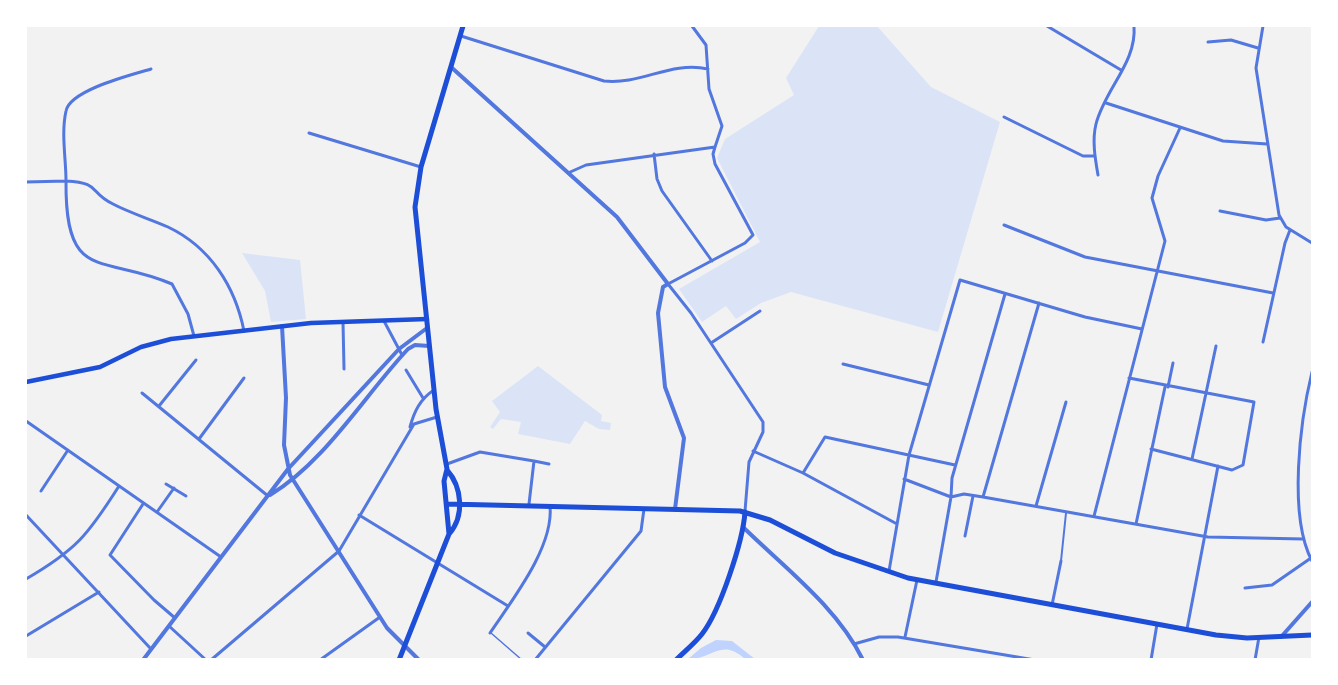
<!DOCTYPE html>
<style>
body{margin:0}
#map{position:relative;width:1338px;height:685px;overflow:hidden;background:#f2f2f2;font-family:"PT Serif",serif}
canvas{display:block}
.frame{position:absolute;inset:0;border:27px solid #fff;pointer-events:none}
</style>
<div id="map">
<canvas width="1338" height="685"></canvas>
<div class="frame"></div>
</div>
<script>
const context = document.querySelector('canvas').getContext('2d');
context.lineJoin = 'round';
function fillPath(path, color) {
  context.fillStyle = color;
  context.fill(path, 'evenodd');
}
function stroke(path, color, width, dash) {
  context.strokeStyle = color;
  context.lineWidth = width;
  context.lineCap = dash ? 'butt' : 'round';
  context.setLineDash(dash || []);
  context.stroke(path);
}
fillPath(new Path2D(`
 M819,26H877L931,87L1000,122L938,332L791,292L761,303L736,319L726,306L702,322L679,289L760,242L717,158L725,139L794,95L786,78Z
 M242,253L300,260L306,319L271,322L265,291Z
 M538,366L602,415L601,421L611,423L610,430L599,429L585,421L570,444L518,434L521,422L501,419L493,429L490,427L500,412L492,401Z`), '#dbe4f7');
fillPath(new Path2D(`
 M716,640L732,641L755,659H745C721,637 712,660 688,659L701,648Z`), '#bfd3fe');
stroke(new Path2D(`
 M491,633L522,660`), '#5277de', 1.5);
stroke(new Path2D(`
 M1061,561L1066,513`), '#5277de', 2);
stroke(new Path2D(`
 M1047,26L1121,70
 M1263,26L1256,68L1279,215L1286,227L1312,243
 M461,36L604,81C641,85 670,61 708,69
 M1208,42L1231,40L1258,48
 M1106,103L1223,141L1267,144
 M1004,117L1083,156H1095
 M309,133L421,167
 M715,147L713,154L715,164L753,235L745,243L668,284L691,313L763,422V432L749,462L745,511
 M654,154L657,179L662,191L712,261
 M568,173L586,165L715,147L722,126L709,89L706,45L692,26
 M1098,175C1095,158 1092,140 1096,124C1105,89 1137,62 1134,26
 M26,182L66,181C66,159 61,133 66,111C70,90 131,75 151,69
 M1220,211L1266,220L1280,218
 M1004,225L1085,257L1273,293
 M384,321L402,355
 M343,322L344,369
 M194,336L188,314L172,284C102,254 65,284 66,181C102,183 88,192 113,204C130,213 150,219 168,227C210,247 235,286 244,331
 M1263,342L1285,243L1290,230
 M711,343L760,311
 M843,364L929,385
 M406,370L423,398
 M1312,372C1300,421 1288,516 1312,561
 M1129,378L1254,402L1243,465L1232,470L1151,449
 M1168,387L1173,363
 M142,393L268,496
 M159,406L196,360
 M26,421L221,557
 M410,427C414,412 420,399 434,390
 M199,439L244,378
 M753,451L803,473L897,524
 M1192,459L1216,346
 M534,461L549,464
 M447,464L480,452L534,461L529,504
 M803,473L825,437L955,465
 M904,479L951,497L964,494L983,497L1208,537L1303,539
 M166,484L186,496
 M41,491L68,450
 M983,497L1039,303
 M143,504L110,555L154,600L175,618
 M1036,506L1066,402
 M157,512L174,488
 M26,515L151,649
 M359,515L508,606
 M1094,516L1165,241L1152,198L1158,176L1180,128
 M1136,524L1165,387
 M965,536L973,496
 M889,571L909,455L960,280L1085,317L1142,329
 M26,579C76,550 88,535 119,486
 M936,582L951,497L952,478L1005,294
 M1245,588L1272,585L1311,558
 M1052,605L1061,561
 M169,626L206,660
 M1187,629L1218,466
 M490,633C512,600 554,547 550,506
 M528,633L545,647
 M26,636L99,592
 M905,637L917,580
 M854,644L879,637H898L1035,660
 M211,660L339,551L414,424L437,417
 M320,660L380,617
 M535,660L641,531L644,509
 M1151,660L1157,624
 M1255,660L1259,637`), '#5277de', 3);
stroke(new Path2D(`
 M451,67L617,217L668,284L663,287L658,313L665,387L684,438L675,509
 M282,326L286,398L284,445L290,475L387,628L419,660
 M270,495C325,462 364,396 408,349L415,345L429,346
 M744,528C785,568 837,607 863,660
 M1281,637L1312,602
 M143,660L288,469L399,349L427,328`), '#5277de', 4);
stroke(new Path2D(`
 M26,382L100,367L141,347L171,339L311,323L427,319`), '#1d4ed8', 4.5);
stroke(new Path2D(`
 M448,504L740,511L770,520L835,553L908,578L1216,635L1247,638L1312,635
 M449,534L444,481L447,469L436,409L415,207L421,167L463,26
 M399,660L449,534C465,516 462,487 447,470
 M676,660C685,651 695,643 702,634C720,611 743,541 745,512`), '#1d4ed8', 5);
</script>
